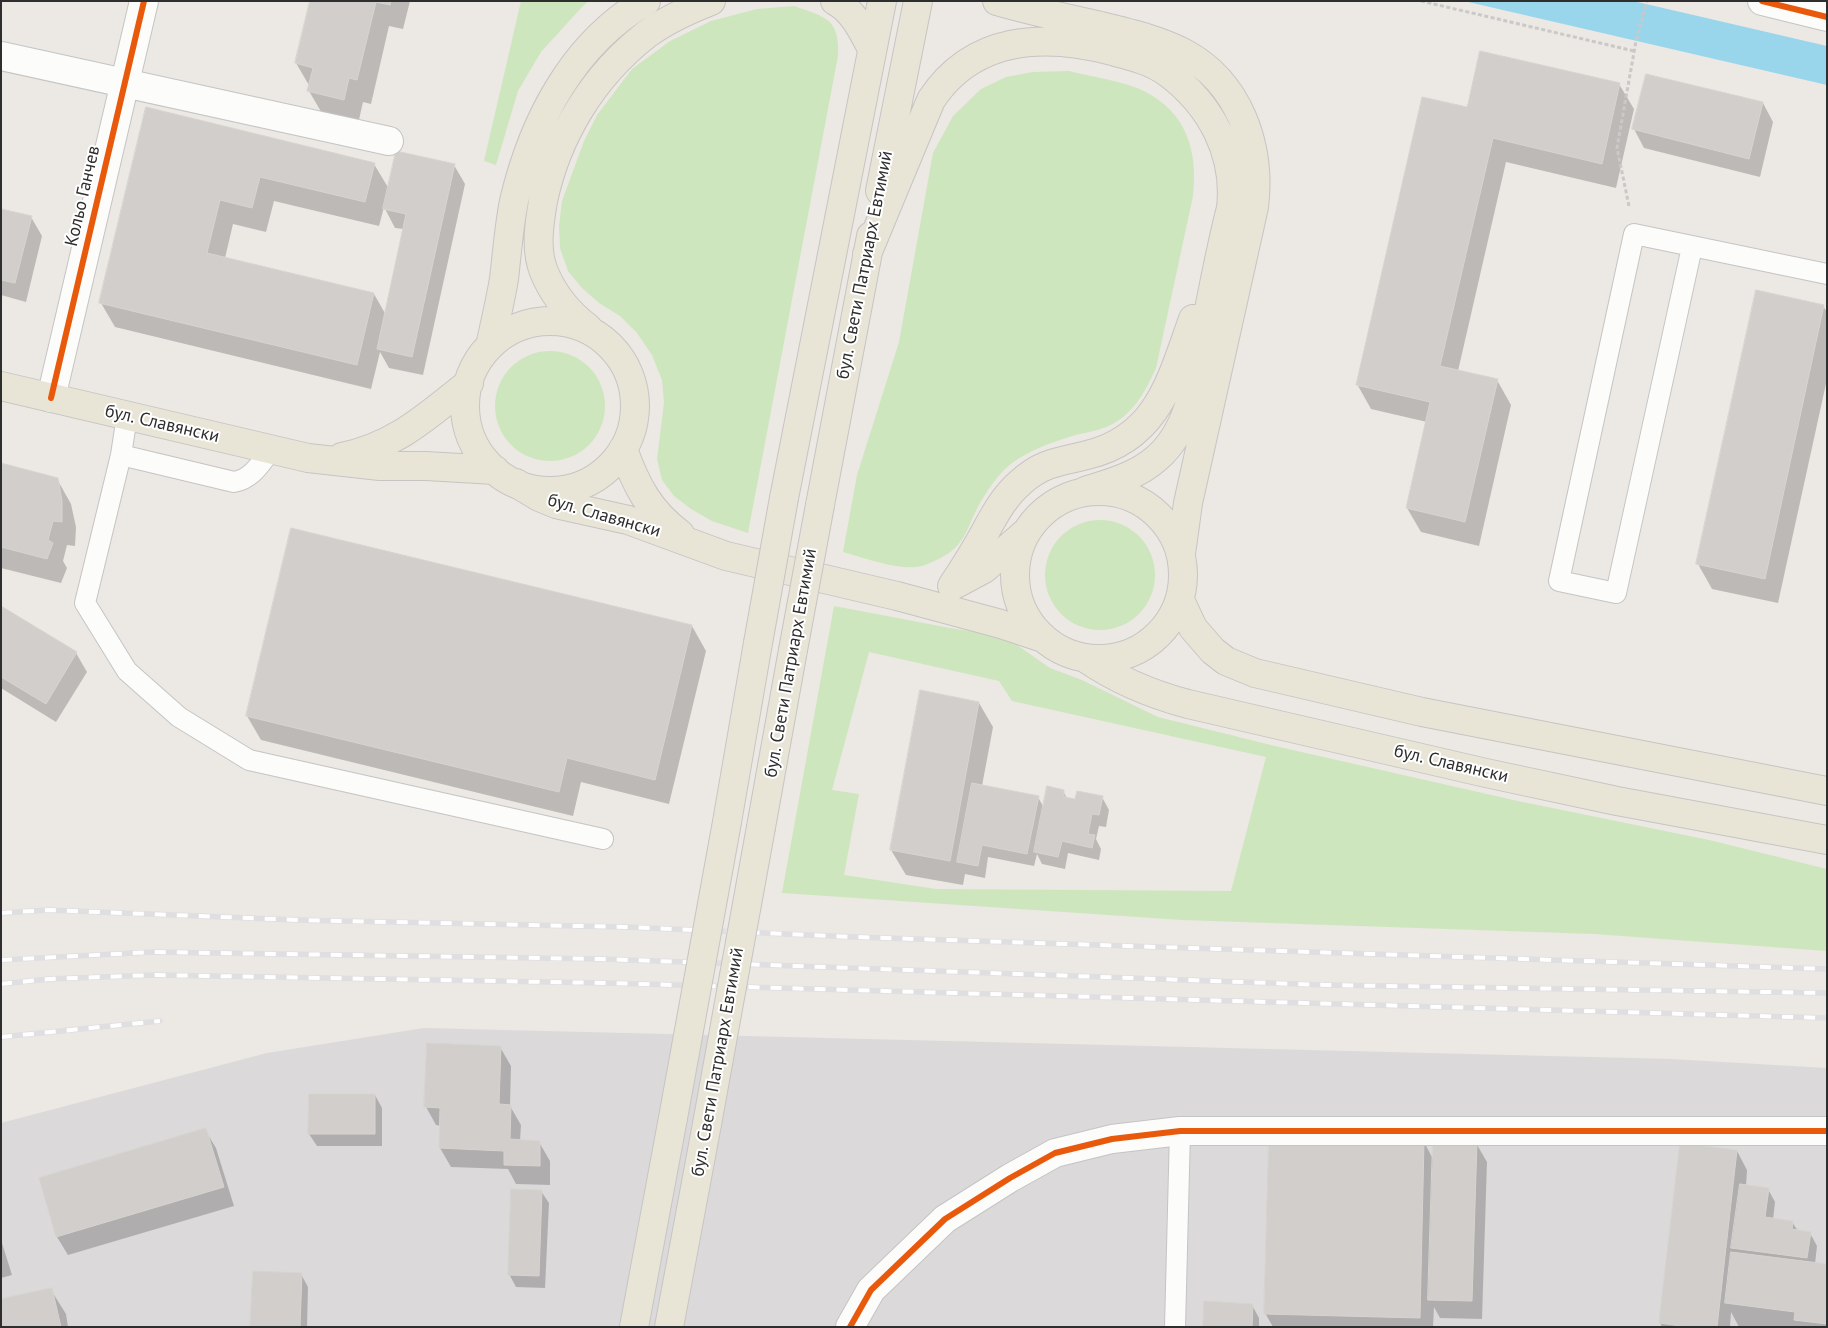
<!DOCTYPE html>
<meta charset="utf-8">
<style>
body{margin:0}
#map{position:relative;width:1828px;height:1328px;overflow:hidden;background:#ece8e4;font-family:"PT Sans",sans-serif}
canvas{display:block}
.frame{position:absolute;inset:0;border:2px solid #2e2e2e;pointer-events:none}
</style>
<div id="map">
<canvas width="1828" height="1328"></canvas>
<div class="frame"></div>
</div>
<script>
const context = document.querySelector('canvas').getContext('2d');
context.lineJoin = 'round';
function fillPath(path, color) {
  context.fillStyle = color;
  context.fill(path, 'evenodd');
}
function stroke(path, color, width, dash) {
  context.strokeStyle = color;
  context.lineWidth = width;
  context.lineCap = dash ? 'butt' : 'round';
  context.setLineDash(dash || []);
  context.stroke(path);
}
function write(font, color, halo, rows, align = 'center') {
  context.font = font + ' "PT Sans",sans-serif';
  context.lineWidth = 4;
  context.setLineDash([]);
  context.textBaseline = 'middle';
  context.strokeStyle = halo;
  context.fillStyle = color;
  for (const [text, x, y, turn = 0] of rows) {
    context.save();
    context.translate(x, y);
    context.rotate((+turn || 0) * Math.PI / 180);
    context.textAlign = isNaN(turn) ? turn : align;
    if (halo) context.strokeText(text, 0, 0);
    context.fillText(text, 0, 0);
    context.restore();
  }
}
fillPath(new Path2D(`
 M424,1028L1671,1059L1827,1068V1327H1V1123L267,1053Z`), '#dcd9db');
fillPath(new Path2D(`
 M521,1H589L582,7L541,52L518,91L496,165L484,161Z
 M794,6C826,17 840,19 838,56L748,533L712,521L691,509L674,496L662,480L657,459L664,403L662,380L652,355L637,333L620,316L599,303L582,288L568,271L560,248L559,226L562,201L584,141L597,115L632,69L670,41L711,21L757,9Z
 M1069,71C1092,77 1123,81 1144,91C1187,113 1198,151 1193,196L1156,368C1147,388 1136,410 1116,422C1102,431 1085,432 1069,437C1047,444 1022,453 1005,469C993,481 982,498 975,513C969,525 965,539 954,549C946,556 935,561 925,565C903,573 866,558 843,552L857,475L899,342L933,153L953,116L981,89L1006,77L1033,72Z
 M495 406a55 55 0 1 1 110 0a55 55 0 1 1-110 0Z
 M1045 575a55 55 0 1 1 110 0a55 55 0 1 1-110 0Z
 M834,606L950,628L1004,636L1050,668L1082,680L1158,717L1275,746L1518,801L1709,840L1827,869V951L1594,934L1182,920L782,893ZM869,652L999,681L1012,701L1266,757L1231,891L936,889L844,875L859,794L832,790Z`), '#cee6be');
fillPath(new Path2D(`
 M1464,1H1633L1827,46V85Z`), '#99d6ec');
fillPath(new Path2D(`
 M311,1H410L403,29L389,26L371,104L363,102L358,124L323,115L309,91L310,87L296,63Z
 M1619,84L1634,109L1616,188L1506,162L1458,371L1497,380L1511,405L1479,546L1421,532L1407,508L1427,422L1371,409L1357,384L1468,109Z
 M1763,103L1773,122L1760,177L1644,148L1634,129Z
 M147,108L374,164L389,189L454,165L465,184L423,375L389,368L380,352L371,389L115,327L101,303ZM274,201L379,226L384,207L395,228L404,229L386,315L374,294L225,258L233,224L266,232Z
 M1,210L31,217L42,236L26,302L1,295Z
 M1823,306L1827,312V379L1778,603L1712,589L1698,564Z
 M1,464L57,479L71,504L76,527L75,546L67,545L63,561L67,568L61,583L1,568Z
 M1,608L76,653L87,672L56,722L1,688Z
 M692,626L706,651L669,804L581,782L573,816L261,740L247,716Z
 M979,703L993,727L982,786L1038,797L1044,808L1063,791L1068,800L1102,797L1109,810L1106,827L1099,826L1096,839L1101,849L1099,860L1068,853L1065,869L1042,864L1037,854L1034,866L988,857L985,878L965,874L963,885L906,875L891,850Z
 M500,1047L511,1066L510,1106L521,1125L520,1141L539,1142L550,1161V1185L516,1184L508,1169L451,1167L440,1148L441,1126L436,1125L426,1107Z
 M375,1095L382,1108V1146H317L309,1134Z
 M205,1130L216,1148L234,1206L68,1255L57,1237L40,1179Z
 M1424,1142L1433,1159L1476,1143L1487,1162L1482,1319L1440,1318L1434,1307L1433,1327H1273L1265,1313Z
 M1737,1151L1747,1170L1746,1186L1768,1189L1775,1202L1773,1220L1792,1222L1798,1231L1810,1233L1817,1246L1815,1264L1827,1265V1327H1739L1731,1312L1730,1327H1662L1660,1323Z
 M541,1191L549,1203L545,1288L516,1287L509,1274Z
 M1,1240L12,1275L1,1278Z
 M301,1274L308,1287L307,1327H252Z
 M51,1290L66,1314L68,1327H1Z
 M1252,1305L1259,1318V1327H1204Z`), '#0003');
const building = new Path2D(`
 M310,1H391L390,5L376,2L357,80L349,78L344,100L307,91L313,68L295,63Z
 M1480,51L1620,83L1602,164L1493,138L1440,366L1498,379L1465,522L1406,508L1430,402L1356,385L1422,97L1467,107Z
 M1646,74L1763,102L1749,159L1632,129Z
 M146,107L375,163L365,202L260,177L252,208L220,200L207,253L374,293L357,365L99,303Z
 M396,151L455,164L412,357L377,349L406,214L383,209Z
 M1,209L32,216L15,283L1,280Z
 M1756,290L1824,305L1765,579L1696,564Z
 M1,463L58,478L62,501V522L53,521L48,540L53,543L47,559L1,547Z
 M291,528L692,625L655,780L567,758L559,792L246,716Z
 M1,606L77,652L46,704L1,677Z
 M920,690L979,702L950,861L890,850Z
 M972,783L1039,796L1027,854L982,845L978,866L957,862Z
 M1047,786L1064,790V797L1075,799L1077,791L1103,796L1099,815L1092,814L1088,834L1095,835L1092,848L1062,841L1058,857L1034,852Z
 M427,1043L501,1046L499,1104L511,1105L510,1139L540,1141V1166L504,1165V1151L439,1148L440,1108L424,1107Z
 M309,1094H375V1134H308Z
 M206,1128L224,1187L56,1237L39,1178Z
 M1269,1136L1424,1141L1420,1318L1264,1314Z
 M1433,1140L1477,1142L1472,1301L1428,1300Z
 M1680,1143L1737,1150L1717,1327H1688L1659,1323Z
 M1740,1184L1769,1188L1765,1217L1793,1221L1792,1229L1811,1232L1807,1258L1731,1248Z
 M511,1189L542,1190L539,1276L508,1275Z
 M1731,1252L1827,1264V1324L1794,1320L1795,1312L1725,1303Z
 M253,1271L302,1273L300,1327H250Z
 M52,1288L61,1327H1V1299Z
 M1204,1301L1253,1304L1252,1327H1203Z`);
fillPath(building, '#d1cecb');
stroke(building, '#d7d4d0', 1);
const lane = new Path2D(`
 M1692,247L1616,593L1559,581L1634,234L1827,274
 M127,416L121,455L85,603L127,671L179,717L249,760L603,839
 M121,455L234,482C252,479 260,464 271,450
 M1175,1327L1180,1131`);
const street = new Path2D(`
 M1762,1L1827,17
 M1,56L389,141
 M51,398L144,1
 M850,1327L871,1290L945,1219L1010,1178L1055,1153L1112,1139L1180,1131H1827`);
const primary = new Path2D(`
 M835,1C853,10 863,32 872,49
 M997,1C1031,11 1066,18 1101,26C1163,41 1214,53 1242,117C1255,147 1258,175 1254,207L1188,503L1181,554
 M880,191L918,1
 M867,254L931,100C973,36 1043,33 1112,51C1131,56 1152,61 1168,73C1211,105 1237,154 1231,208C1221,246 1214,285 1206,324C1197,368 1194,426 1157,458C1137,476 1110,483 1085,491
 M465 406a85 85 0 1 1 170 0a85 85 0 1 1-170 0Z
 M588,328C568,313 554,296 544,272C535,250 539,225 543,201C557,135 593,76 647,34C666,20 688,10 711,1
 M490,346C495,324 500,302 504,279C507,253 509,226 514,201C533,121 573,43 646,1
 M1,386L308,458L380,466H426L495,470
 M623,449C636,485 649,511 680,534
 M342,457C396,446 427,416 469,383
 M516,483L539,497L556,504L628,520L726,556L897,596L1001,624L1043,638
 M1015 575a84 84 0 1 1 168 0a84 84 0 1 1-168 0Z
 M784,498L882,1
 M820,505L871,236
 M956,584L984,569L1024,534
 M952,586C962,571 971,557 980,541C992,520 1002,498 1021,482C1043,462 1060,462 1087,455C1158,438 1171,380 1193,319
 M1180,600L1193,628L1213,651L1226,661L1255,673L1422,712L1827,791
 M1085,658C1117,680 1150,694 1188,704L1486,773L1617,801L1827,840
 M727,822L758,643
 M761,827L793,650
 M634,1327L673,1118
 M669,1327L707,1124`);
stroke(lane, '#c5c4c5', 22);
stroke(street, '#c5c4c5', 30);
stroke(primary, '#c6c5c4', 30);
stroke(new Path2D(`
 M1421,1L1634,51
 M1629,206L1617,148L1636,41L1647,1`), '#c9c9c8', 3, [4, 2.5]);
stroke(lane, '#fcfcfb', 20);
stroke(street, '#fcfcfb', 28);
stroke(primary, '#e8e4d6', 28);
const rail = new Path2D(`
 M1,913L48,910L298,920L625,927L855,937L1827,969
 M1,960L153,952L601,959L1325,985L1827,993
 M1,984L49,979L155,975L606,983L1827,1018
 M1,1037L160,1021`);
stroke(rail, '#dfdfe1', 5.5);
stroke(rail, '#fff', 4, [11]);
const primaryBridge = new Path2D(`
 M758,643L784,498
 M793,650L820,505
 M673,1118L727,822
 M707,1124L761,827`);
stroke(primaryBridge, '#c6c5c4', 30, []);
stroke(primaryBridge, '#e8e4d6', 28);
stroke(new Path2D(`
 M1762,1L1827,17
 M51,398L144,1
 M850,1327L871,1290L945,1219L1010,1178L1055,1153L1112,1139L1180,1131H1827`), '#e8590c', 6);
write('18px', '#2e2e2e', '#fff', [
 ["Кольо Ганчев",83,196,-77],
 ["бул. Свети Патриарх Евтимий",865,265,-79],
 ["бул. Славянски",162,424,13],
 ["бул. Славянски",604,516,16],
 ["бул. Свети Патриарх Евтимий",791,663,-80],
 ["бул. Славянски",1451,764,13],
 ["бул. Свети Патриарх Евтимий",718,1062,-80]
]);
</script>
